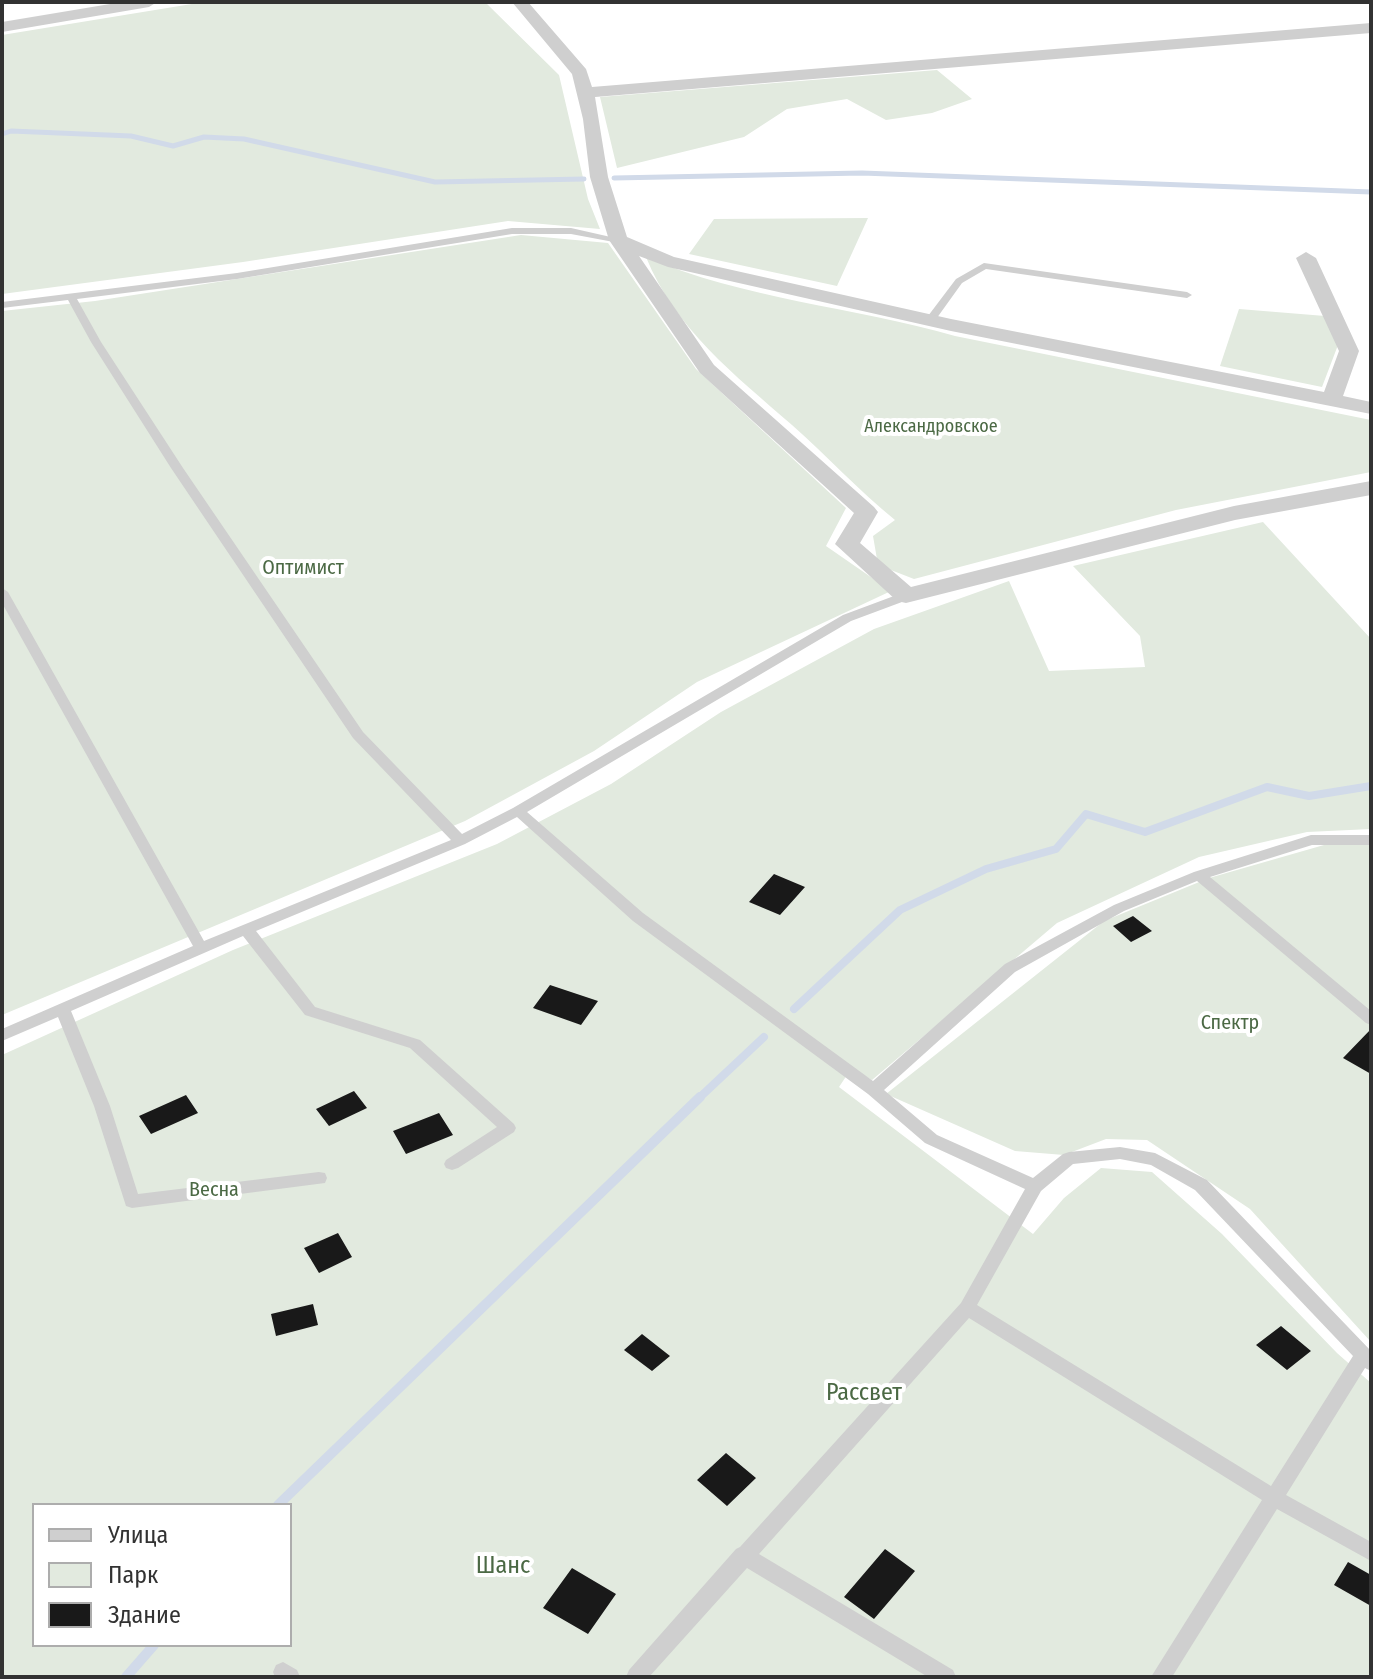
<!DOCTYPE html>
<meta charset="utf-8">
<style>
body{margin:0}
#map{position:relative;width:1373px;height:1679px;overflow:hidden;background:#fff;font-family:"Fira Sans Condensed",sans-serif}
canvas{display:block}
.frame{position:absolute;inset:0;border:4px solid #323232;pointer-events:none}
.legend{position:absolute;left:32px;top:1503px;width:260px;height:144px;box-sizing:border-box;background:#fff;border:2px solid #adadad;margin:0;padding:10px 14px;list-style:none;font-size:24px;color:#323232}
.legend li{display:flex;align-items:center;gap:16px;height:40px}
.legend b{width:40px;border:2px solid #adadad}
</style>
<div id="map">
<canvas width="1373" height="1679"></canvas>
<div class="frame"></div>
<ul class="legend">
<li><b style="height:10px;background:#cfcfcf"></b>Улица</li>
<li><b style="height:22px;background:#e2eadf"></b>Парк</li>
<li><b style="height:22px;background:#191919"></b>Здание</li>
</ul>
</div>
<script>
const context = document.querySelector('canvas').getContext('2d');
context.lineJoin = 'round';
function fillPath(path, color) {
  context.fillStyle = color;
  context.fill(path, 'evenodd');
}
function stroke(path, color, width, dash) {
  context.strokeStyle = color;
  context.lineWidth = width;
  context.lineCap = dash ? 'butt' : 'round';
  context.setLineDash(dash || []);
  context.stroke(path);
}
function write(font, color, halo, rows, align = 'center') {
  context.font = font + ' "Fira Sans Condensed",sans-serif';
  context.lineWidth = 8;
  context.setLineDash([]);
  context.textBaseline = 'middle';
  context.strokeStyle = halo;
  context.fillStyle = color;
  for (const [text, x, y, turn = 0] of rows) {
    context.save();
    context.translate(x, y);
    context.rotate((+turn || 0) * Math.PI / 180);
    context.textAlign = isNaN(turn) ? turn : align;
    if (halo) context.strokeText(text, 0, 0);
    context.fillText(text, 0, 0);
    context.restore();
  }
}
fillPath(new Path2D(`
 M204,2H485L559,75L588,199L600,229L508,221L243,262L2,294V35Z
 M937,70L972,99L932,113L886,120L847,99L787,109L744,137L617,168L600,97Z
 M868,218L837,286L689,254L714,219Z
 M521,235L608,243L696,369L846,508L826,546L891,591L697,682L594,751L465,821L2,1015V311L95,301Z
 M646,257C743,299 854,307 955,336L1371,420V472L1176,510L914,579L878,565L873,536L895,520C859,491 827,456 792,425C735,375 675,329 646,257Z
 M1239,309L1325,316L1338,345L1322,387L1220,366Z
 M1263,522L1371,639V829L1307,832L1199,857L1057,923L872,1080L851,1069L839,1087L1033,1234L1064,1198L1101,1168L1152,1172L1222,1234L1337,1353L1371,1383V1677H2V1055L233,950L497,844L611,784L721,712L874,629L1009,581L1049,671L1145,667L1140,636L1073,566ZM34,1505H290V1645H34Z
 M1324,845H1371V1342L1250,1209L1147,1140L1106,1139L1064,1155L1015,1151L886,1094L1104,921L1209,878Z`), '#e2eadf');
stroke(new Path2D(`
 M2,134L11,131L131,136L173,146L204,137L244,139L435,182L584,179
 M614,178L862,173L1371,192`), '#d1dae9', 5);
stroke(new Path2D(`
 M794,1009L900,910L986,869L1056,849L1086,814L1145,832L1267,787L1309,796L1371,786
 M698,1099L764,1037`), '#d1dae9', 8);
stroke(new Path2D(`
 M278,1505L700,1097
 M126,1677L154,1645`), '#d1dae9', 10);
fillPath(new Path2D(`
 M774,874L805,887L780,915L749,902Z
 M1133,916L1152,931L1131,942L1113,926Z
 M550,985L598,1001L581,1025L533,1008Z
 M1371,1029V1074L1343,1058Z
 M354,1091L367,1108L329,1126L316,1109Z
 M186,1095L198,1113L151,1134L139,1116Z
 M439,1113L453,1135L406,1154L393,1131Z
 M338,1233L352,1257L319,1273L304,1248Z
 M313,1304L318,1325L276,1336L271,1314Z
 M1281,1326L1311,1351L1287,1370L1256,1345Z
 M642,1334L670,1356L652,1371L624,1350Z
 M726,1453L756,1478L727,1506L697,1480Z
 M885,1549L915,1571L874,1619L844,1597Z
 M1348,1562L1371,1575V1606L1334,1585Z
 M572,1568L616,1594L588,1634L543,1608Z`), '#191919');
fillPath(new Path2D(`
 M512,228H571L624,240L619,243L571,234H512L237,279L77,299L101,342L183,468L363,732L462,834L513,808L843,615L902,593H910L912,596L910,599L851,621L527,812L643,913L873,1081L1005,964L1114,905L1194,872L1311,835H1371V845H1312L1210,877L1371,1011V1025L1366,1023L1197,881L1124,911L1015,972L884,1090L937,1135L1033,1178L1063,1154L1069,1152L1120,1147L1155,1153L1207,1180L1371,1351V1371L1365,1368L1286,1495L1371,1542V1561L1277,1509L1172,1677H1151L1262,1500L969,1318L759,1554L953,1670L956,1677H928L747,1568L649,1677H626L629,1670L736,1549L740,1547L961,1303L1025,1189L925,1143L868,1094L633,921L517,817L465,844L256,931L315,1007L420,1040L514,1124L516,1128L514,1132L458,1168L452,1170L446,1168L444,1164L446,1160L497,1127L410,1048L305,1015L243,936L71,1011L110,1106L138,1194L319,1172L325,1173L327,1178L325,1183L132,1208L126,1206L94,1106L58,1017L2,1041V1029L193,946L2,603V588L8,592L204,941L451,840L353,738L171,468L91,342L68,300L2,308V302L237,273ZM1120,1159L1151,1165L1195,1190L1353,1356L1271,1486L977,1305L1041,1191L1073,1164Z
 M984,263L1187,292L1192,295L1187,298L986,269L962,283L934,322H926L925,320L956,279Z
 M283,1662L297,1670L300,1677H275L273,1672L276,1665Z`), '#cfcfcf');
fillPath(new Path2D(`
 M122,2H157L149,7L2,32V22Z
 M512,2H528L586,69L592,87L1371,23V33L595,97L608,177L627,237L674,257L951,319L1324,392L1339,351L1296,258L1306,252L1316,258L1359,351L1343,396L1371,402V414L951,331L668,267L639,256L714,365L874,507L878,512L860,543L911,587L1234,506L1371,481V495L1235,520L906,603L897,601L835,544L854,513L700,373L609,240L590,177L583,119L572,74Z`), '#cfcfcf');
write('18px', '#4b6944', '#fff', [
 ["Александровское",931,427]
]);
write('20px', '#4b6944', '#fff', [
 ["Оптимист",303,568],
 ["Спектр",1230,1023],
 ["Весна",214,1190]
]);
write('24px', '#4b6944', '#fff', [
 ["Рассвет",864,1393],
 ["Шанс",503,1566]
]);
</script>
